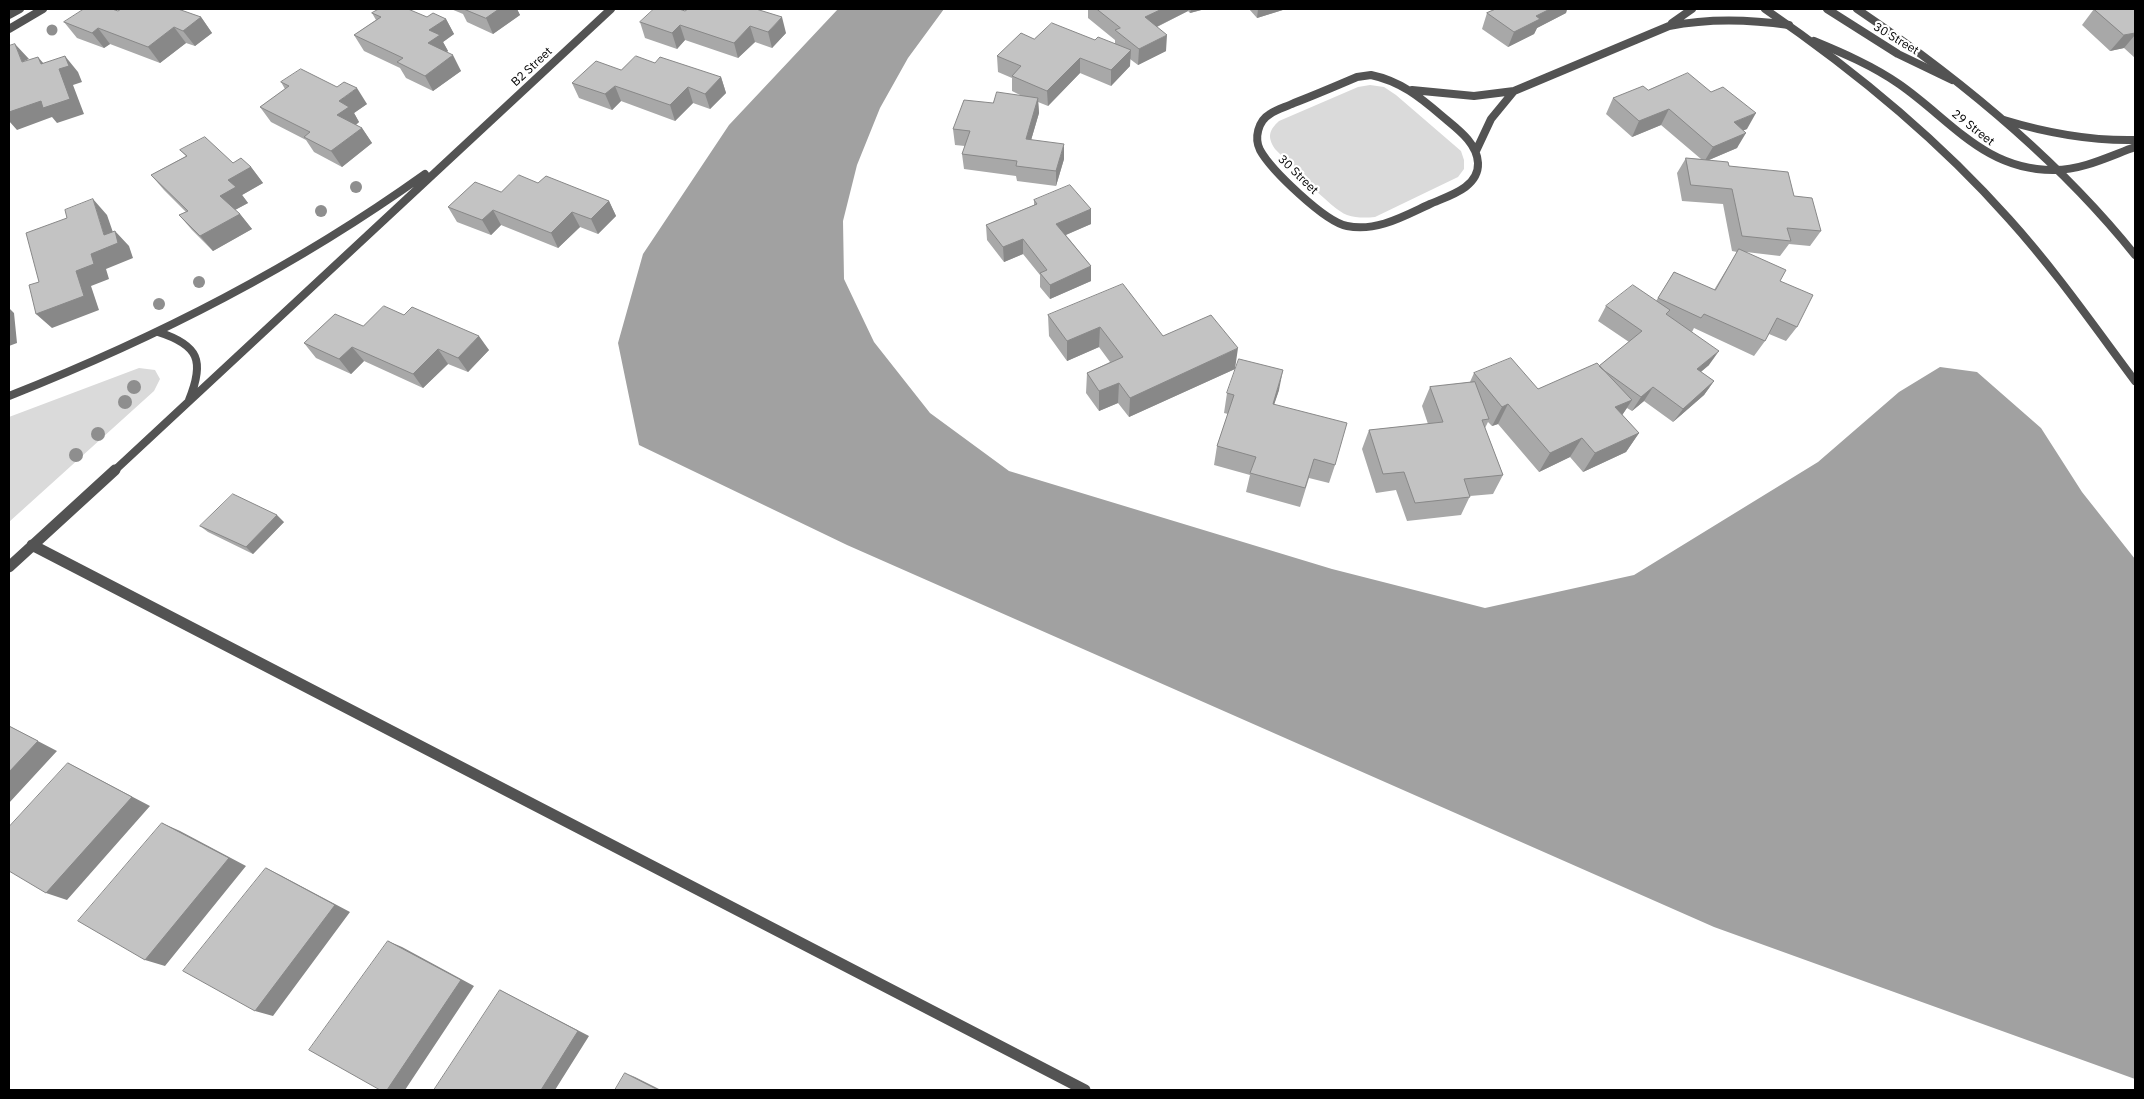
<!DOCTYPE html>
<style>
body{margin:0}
#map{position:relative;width:2144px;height:1099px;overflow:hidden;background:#fff;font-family:"IBM Plex Sans",sans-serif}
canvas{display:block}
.frame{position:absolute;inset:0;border:10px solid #000;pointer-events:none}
</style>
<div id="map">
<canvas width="2144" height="1099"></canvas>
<div class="frame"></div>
</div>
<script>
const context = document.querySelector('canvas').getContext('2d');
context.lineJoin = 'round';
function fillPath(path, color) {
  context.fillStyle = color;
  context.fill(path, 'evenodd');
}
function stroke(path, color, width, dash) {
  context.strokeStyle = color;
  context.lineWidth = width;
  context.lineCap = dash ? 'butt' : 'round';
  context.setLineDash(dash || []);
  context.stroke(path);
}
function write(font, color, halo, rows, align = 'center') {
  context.font = font + ' "IBM Plex Sans",sans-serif';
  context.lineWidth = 4.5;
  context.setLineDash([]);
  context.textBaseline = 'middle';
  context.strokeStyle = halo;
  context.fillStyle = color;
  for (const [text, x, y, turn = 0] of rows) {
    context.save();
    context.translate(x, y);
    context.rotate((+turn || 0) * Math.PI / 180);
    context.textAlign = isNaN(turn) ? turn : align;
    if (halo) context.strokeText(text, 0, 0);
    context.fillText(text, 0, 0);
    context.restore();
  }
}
fillPath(new Path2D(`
 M1370,85L1384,87L1396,95L1461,151L1464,160V169L1458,177L1375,217C1365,218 1356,218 1347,215C1331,209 1289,163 1275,149C1267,137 1269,130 1279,121L1358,87Z
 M139,368L155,370L160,379L154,391L9,522V417Z`), '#dadada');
fillPath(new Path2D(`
 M838,9H944L908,58L880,108L857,165L843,221L844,279L874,342L930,413L1009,471L1332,569L1485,608L1634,575L1818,462L1899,392L1940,367L1977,372L2041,428L2082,492L2135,559V1079L1714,927L847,545L639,445L618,343L643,254L729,125Z`), '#a1a1a1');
stroke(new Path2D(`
 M1827,9L1898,54L1952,80
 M9,15L20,9
 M1672,23L1692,9
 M9,29L43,9
 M1814,41C1843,53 1873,66 1899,84C1951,120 1985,171 2055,170C2082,170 2110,156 2135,147
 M1371,75C1400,81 1420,97 1442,116C1456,128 1477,142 1478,163C1479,188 1448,196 1430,204C1404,216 1377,232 1347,226C1325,222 1271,170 1260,150C1254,138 1258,121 1270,114C1277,109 1286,107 1294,103C1315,95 1336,86 1357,77Z
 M1412,90L1474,96L1514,91L1669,26C1709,18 1748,19 1789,25
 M2004,120C2047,133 2090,141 2135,140
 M1476,151L1491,119L1514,91
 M158,332C199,345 205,361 189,400
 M9,396C158,337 295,267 425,174
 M114,471L611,9`), '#535353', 8);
stroke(new Path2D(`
 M32,545L1085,1090
 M9,567L115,470`), '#535353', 11);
stroke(new Path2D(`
 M1765,9C1854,70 1937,138 2009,219C2055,270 2094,326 2135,381
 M1857,9C1959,78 2058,159 2135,255`), '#535353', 8);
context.fillStyle = '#8e8e8e';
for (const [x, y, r] of [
 [52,30,5.5],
 [356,187,6],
 [321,211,6],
 [199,282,6],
 [159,304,6],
 [134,387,7],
 [125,402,7],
 [98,434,7],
 [76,455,7]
]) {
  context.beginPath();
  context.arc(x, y, r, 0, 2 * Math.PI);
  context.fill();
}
fillPath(new Path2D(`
 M451,9H517L520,15L493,34L467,22L463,14Z
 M1088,9H1205L1190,13L1188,11L1157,27L1166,51L1138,65L1130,59V66L1111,86L1080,73L1048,106L1038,102L1039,113L1031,140L1064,159L1056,186L1017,181L1016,176L964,169L962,154L965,146L955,145L953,129L993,103L1022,96L1012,91V78L998,72L997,56L1034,39L1095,40L1115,44V40L1088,18Z
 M1249,9H1286L1257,18Z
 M1496,9H1567L1566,13L1537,28L1534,34L1508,47L1482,29L1487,13Z
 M2094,9H2135V58L2124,48L2110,51L2082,25Z
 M118,11L201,17L212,33L195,46L186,43L160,63L110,44L104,48L77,38L64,22Z
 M685,11L786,33L772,48L755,42L738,58L685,40L677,49L645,38L640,22Z
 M372,13L446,19L454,34L443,42L448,51L447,52L461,71L433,91L406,78L400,68L364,51L354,35L376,20Z
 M655,63L721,77L726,93L710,109L693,103L675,121L621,101L612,110L579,98L572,83Z
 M281,82L367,104L354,113L359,122L356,125L362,128L372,143L342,167L314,152L306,140L271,122L260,107L285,89Z
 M1648,90L1747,129L1743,130L1737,148L1709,160L1729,166L1794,196L1821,231L1810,246L1789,244L1780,256L1746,252L1780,281L1797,327L1786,341L1769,334L1765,341L1754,356L1694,328L1692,332L1709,365L1701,372L1714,381L1704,395L1673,422L1644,401L1632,411L1627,408L1622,415L1639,433L1626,452L1583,472L1570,457L1539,472L1498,424L1492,426L1488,422L1485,428L1503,475L1493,494L1470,496L1461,515L1407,521L1396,490L1376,493L1362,449L1369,430L1428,424L1422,406L1430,387L1470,382L1474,373L1538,389L1599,366L1629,342L1598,321L1606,306L1656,301L1674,272L1714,290L1737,252L1732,251L1723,204L1682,201L1677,173L1686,158L1701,159L1661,125L1632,137L1606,114L1613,98Z
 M180,150L251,167L263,183L242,195L248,203L235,210L240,214L252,229L213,251L192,230L179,215L186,212L164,190L151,175L186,156Z
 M538,183L609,201L616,216L598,234L580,227L558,248L501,225L491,235L457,222L448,207Z
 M1034,200L1091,209V224L1066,235L1091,266V281L1050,299L1040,287V275L1023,254L1004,262L987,240L986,225L1034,205Z
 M404,315L489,350L468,372L448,364L423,388L364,361L351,374L316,358L304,343Z
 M1048,315L1163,336L1235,369L1129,417L1118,403L1099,411L1086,393L1087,373L1110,362L1099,347L1067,361L1049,336Z
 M1279,390L1274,404L1335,465L1329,483L1309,478L1300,507L1246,492L1250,475L1214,465L1217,446L1228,414L1224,413L1227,393Z
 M284,522L253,554L208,532L200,526Z`), '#a8a8a8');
fillPath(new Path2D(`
 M499,9H517L520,15L493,34L486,18Z
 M1162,9H1188V11L1144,33L1145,17Z
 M1191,9H1205L1190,13Z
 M1258,9H1286L1257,18Z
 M1550,9H1567L1566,13L1537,28L1534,34L1508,47L1514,32L1536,16Z
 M201,17L212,33L195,46L183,31Z
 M782,17L786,33L772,48L768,32Z
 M446,19L454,34L443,42L448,51L437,59L428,43L429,30Z
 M680,25L685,40L677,49L672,33Z
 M750,26L755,42L738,58L734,43Z
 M174,27L186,43L160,63L148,47Z
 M98,28L110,44L104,48L92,33Z
 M2135,33V35L2124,48L2110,51L2124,35Z
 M1167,35L1166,51L1138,65L1139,49Z
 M15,44L29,59L22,62Z
 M1131,50L1130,66L1111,86V70Z
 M453,55L461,71L433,91L425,76Z
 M65,56L78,72L82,82L73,85L84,114L57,123L52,117L17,130L9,121V112L59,69Z
 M38,57L51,72L41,64Z
 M1080,58V73L1048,106L1047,91Z
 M721,77L726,93L710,109L705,94Z
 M615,86L621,101L612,110L605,94Z
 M688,87L693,103L675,121L670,105Z
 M357,88L367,104L354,113L359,122L347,131L337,115L339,101Z
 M1038,98L1039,113L1027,154L1026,139Z
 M1669,109L1661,125L1632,137L1639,121Z
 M1756,113L1747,129L1725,138L1734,122Z
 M362,128L372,143L342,167L331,151Z
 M1746,133L1737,148L1704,162L1713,147Z
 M1064,144V159L1056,186V171Z
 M251,167L263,183L242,195L248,203L233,211L220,196L228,180Z
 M93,199L107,215L117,244L115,231L129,246L133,258L106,269L109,279L91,286L99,310L52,328L36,314L91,254L104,235Z
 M609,201L616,216L598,234L591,219Z
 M1091,209V224L1056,239V224Z
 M493,210L501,225L491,235L482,220Z
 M572,212L580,227L558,248L551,233Z
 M240,214L252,229L213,251L200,236Z
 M1023,239V254L1004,262L1003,247Z
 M1091,266V281L1050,299V285Z
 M9,308L14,313L17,343L9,346Z
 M1100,327L1099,347L1067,361V341Z
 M479,336L489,350L468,372L458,358Z
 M352,347L364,361L351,374L339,359Z
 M1238,348L1235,369L1129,417L1130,398Z
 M438,349L448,364L423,388L413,374Z
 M1719,351L1709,365L1687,383L1697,369Z
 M1283,370L1279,390L1268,423L1273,404Z
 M1714,381L1704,395L1673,422L1683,409Z
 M1119,383L1118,403L1099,411V391Z
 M1653,387L1644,401L1632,411L1641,397Z
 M1632,400L1619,420L1615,407Z
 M1508,404L1498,424L1492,426L1502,407Z
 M1639,433L1626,452L1583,472L1595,453Z
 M1582,438L1570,457L1539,472L1550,453Z
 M277,515L284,522L253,554L246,547Z
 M9,726L57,751L9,803Z
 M68,763L150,806L67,900L46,893Z
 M162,823L180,831L246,866L165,966L145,960Z
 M266,868L282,876L350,912L273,1016L255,1011Z
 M388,941L402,947L474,986L405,1090H387Z
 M500,990L589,1036L555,1090H541Z
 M625,1073L635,1077L661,1090H658Z`), '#888');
const building = new Path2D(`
 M84,9H112L118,11L121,9H178L201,17L183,31L174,27L148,47L98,28L92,33L64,22Z
 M379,9H408L427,17L433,13L446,19L429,30L440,35L428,43L453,55L425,76L397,62L403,58L354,35L381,17L372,13Z
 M464,9H499L486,18Z
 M654,9H679L685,11L688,9H756L782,17L768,32L750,26L734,43L680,25L672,33L640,22Z
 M1097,9H1162L1145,17L1167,35L1139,49L1115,30L1120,28Z
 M1496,9H1550L1536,16L1540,19L1514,32L1487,13Z
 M2094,9H2135V33L2124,35Z
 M1052,23L1095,40L1098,37L1131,50L1111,70L1080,58L1047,91L1012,76L1021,66L997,56L1021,33L1034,39Z
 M15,44L22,62L38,57L41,64L65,56L69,66L59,69L70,99L43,108L41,101L9,112V46Z
 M636,56L655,63L660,57L721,77L705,94L688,87L670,105L615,86L605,94L572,83L596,61L621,70Z
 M301,69L337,87L344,82L357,88L339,101L349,107L337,115L362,128L331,151L304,137L310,132L260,107L289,86L281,82Z
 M1688,73L1711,92L1723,87L1756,113L1734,122L1746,133L1713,147L1669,109L1639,121L1613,98L1643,86L1648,90Z
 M997,92L1038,98L1026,139L1064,144L1056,171L1016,166L1017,161L962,154L970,131L953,129L964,100L993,103Z
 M205,137L233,163L241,158L251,167L228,180L236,187L220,196L240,214L200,236L179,215L188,211L151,175L187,156L180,150Z
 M1686,158L1728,162L1729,166L1788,172L1794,196L1812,198L1821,231L1787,228L1791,241L1742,236L1732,189L1691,185Z
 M519,175L538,183L546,176L609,201L591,219L572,212L551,233L493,210L482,220L448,207L475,182L501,192Z
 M1070,185L1091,209L1056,224L1091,266L1050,285L1040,273L1047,270L1023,239L1003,247L986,225L1037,204L1034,200Z
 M93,199L104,235L115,231L118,243L91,254L94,264L76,271L84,296L36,314L29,285L39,282L26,233L67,218L65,210Z
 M1739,249L1786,270L1780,281L1813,295L1797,327L1777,318L1765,341L1704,314L1701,318L1658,298L1674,272L1715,290Z
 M1123,284L1163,336L1211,315L1238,348L1130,398L1119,383L1099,391L1087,373L1123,357L1100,327L1067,341L1048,315Z
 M1633,285L1670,310L1666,314L1719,351L1697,369L1714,381L1683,409L1653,387L1641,397L1602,369L1599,366L1642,331L1606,306Z
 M384,306L404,315L412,307L479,336L458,358L438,349L413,374L352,347L339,359L304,343L335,314L363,326Z
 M1511,358L1538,389L1597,363L1632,400L1615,407L1639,433L1595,453L1582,438L1550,453L1508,404L1502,407L1474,373Z
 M1239,359L1283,370L1273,404L1347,423L1335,465L1314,459L1305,488L1250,473L1256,457L1217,446L1234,395L1227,393Z
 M1475,382L1489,419L1482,420L1503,475L1464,479L1470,497L1415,503L1404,472L1383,474L1369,430L1443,422L1430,387Z
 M233,494L277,515L246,547L200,526Z
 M9,726L38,741L9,772Z
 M68,763L132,797L46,893L9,871V827Z
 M162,823L229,858L145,960L78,921Z
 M266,868L335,905L255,1011L183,971Z
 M388,941L461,980L387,1090H380L309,1050Z
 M500,990L578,1031L541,1090H434Z
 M625,1073L658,1090H615Z`);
fillPath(building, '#c3c3c3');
stroke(building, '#888', 1);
write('12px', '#000', '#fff', [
 ["30 Street",1896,39,31],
 ["B2 Street",532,67,-43],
 ["29 Street",1973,128,38],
 ["30 Street",1298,175,44]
]);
</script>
